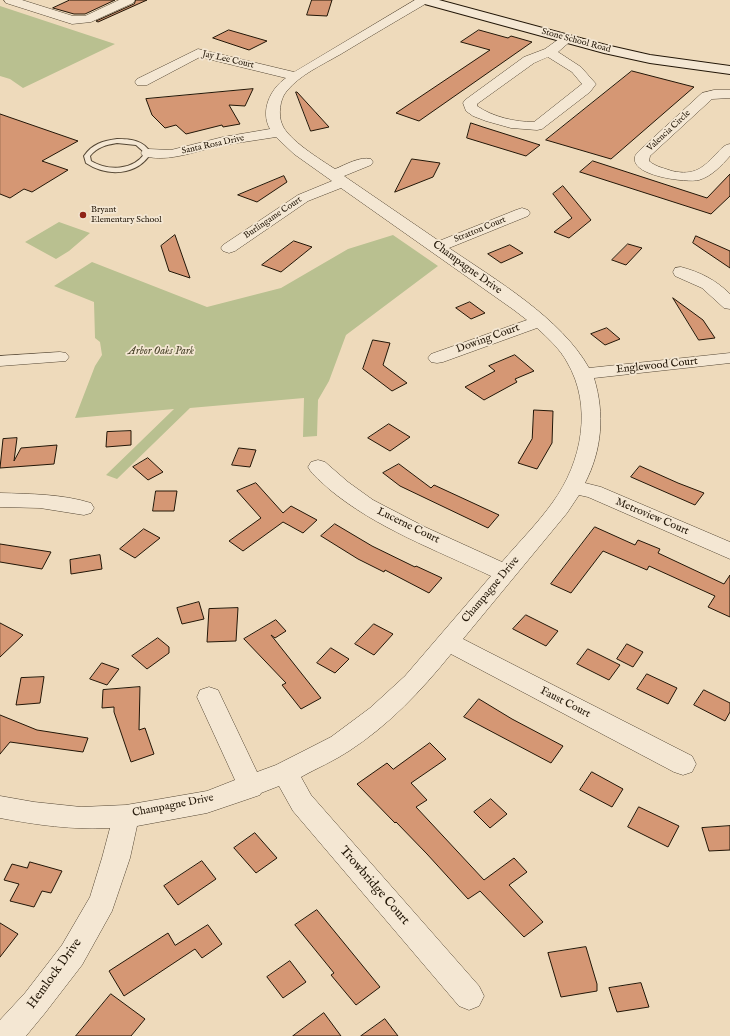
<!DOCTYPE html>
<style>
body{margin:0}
canvas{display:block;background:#eedabb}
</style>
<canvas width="730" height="1036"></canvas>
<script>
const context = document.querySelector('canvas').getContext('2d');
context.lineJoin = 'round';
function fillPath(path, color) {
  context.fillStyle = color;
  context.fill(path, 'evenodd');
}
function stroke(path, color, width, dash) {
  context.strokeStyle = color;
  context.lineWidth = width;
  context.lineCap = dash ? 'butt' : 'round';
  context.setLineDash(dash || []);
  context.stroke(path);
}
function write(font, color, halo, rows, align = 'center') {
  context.font = font + ' "IM FELL English",serif';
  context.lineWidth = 3.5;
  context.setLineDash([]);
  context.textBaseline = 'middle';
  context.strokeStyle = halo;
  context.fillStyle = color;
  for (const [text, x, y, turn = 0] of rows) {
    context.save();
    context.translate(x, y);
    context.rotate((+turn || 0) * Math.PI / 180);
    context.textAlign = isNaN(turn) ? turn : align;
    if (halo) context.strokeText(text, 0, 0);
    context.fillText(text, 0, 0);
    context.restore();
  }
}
fillPath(new Path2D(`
 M0,6L115,44L23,88L10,79L0,76Z
 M59,222L90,233L69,251L56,259L25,242Z
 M393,235L438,266L346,335L329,381L318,400L317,436L303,437L304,398L190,408L117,479L106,475L174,409L75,418L95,366L102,355L100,342L95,338L94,302L54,286L92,262L207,307L281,288L348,249Z`), '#b9c090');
const building = new Path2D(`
 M70,0H115L85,14H74L53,8Z
 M136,0H147L98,22L96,21L134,4Z
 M312,0H332L327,16L307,15Z
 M229,30L267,41L249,50L213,38Z
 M479,30L508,38L511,36L532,42L419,121L396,113L490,50L461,42Z
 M632,71L694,87L611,159L546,140Z
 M253,89L245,106L229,105L240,124L223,127L222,125L186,134L176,125L165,128L152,115L146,99Z
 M296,92H297L329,127L311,131Z
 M0,114L78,141L42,161L68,170L32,192L24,189L10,198L0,194Z
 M471,123L483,127L540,145L526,156L467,138Z
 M412,159L440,163L433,177L395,192Z
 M593,161L707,198L730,174V196L711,214L580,172Z
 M284,176L287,182L257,202L238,195Z
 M563,186L591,220L569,238L554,232L572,218L553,194Z
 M175,235L190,278L169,271L161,246Z
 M696,236L730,251V268L693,243Z
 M294,241L312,247L281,272L262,265Z
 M628,244L642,248L626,265L612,260Z
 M510,245L523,253L501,263L488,254Z
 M673,298L703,320L715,338L699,340Z
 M470,302L485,313L471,319L456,308Z
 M607,328L620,339L605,345L591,334Z
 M373,340L390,343L383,365L407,383L392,391L363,369Z
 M515,355L534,371L515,379L517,382L484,400L465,387L495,371L489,366Z
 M534,410L553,411L552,443L537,469L518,463L532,439Z
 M389,424L410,437L390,451L368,438Z
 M131,431V445L106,447L107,432Z
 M17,438L14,461L21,448L57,445L54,464L0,468L3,439Z
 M239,448L256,450L250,467L232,465Z
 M148,458L163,472L148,480L133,467Z
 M399,464L431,488L434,485L499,515L488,528L400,486L383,473Z
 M640,466L678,483L704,493L695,505L631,477Z
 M256,483L283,513L291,506L317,520L303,533L283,522L243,551L229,541L261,518L237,491Z
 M156,491H177L174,511H153Z
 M335,524L372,546L415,567L416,566L442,578L429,593L385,570L384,572L358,559L321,536Z
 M595,527L635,545L638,540L660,549L658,553L724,584L730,575V617L708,607L715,596L649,566L647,570L603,551L571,593L551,584Z
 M144,529L160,538L135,558L120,549Z
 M0,544L51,552L42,569L0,562Z
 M100,555L102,569L71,574L70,560Z
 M199,602L204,619L182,624L177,608Z
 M238,608L236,641L207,642L209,609Z
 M526,615L558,631L546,646L513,629Z
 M276,620L286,631L275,638L271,635L321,698L301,709L282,685L286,683L244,639Z
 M0,623L23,635L0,657Z
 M374,624L393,634L374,655L355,644Z
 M158,638L169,647V653L147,669L132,656Z
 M627,644L643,652L633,667L617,659Z
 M331,648L349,659L335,673L317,663Z
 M588,649L620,665L609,680L577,664Z
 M102,663L119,669L107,685L90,679Z
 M647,674L677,688L668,704L637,689Z
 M44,677L40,703L16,705L21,678Z
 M140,687L139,730L145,728L154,754L131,762L114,712V707L102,708L103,690Z
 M704,690L730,703V712L725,721L694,705Z
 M479,699L512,719L563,746L551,763L464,717Z
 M0,715L37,730L88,738L83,752L10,742L0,754Z
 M430,743L446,759L411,783L427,800L416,807L484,880L514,858L527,872L509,885L543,922L524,937L480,891L468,899L427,854L396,822L395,823L357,784L387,763L393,769Z
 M592,772L623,789L612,807L580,790Z
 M491,799L507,814L490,828L474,812Z
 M639,807L679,826L668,847L628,827Z
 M730,826V850L709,851L702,828Z
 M255,833L277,858L256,873L234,848Z
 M202,861L216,879L178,905L164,886Z
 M30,862L62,871L51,893L42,891L34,907L10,901L19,884L4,880L12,864L27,868Z
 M317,910L380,987L356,1005L331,975L334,973L295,925Z
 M0,923L18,934L0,957Z
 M208,925L222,944L202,958L195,949L124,996L109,971L168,933L175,945Z
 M586,947L597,984V991L561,997L548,953Z
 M290,961L306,982L283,998L267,977Z
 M641,983L649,1007L617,1012L609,988Z
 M111,994L145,1019L131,1036H76Z
 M324,1013L341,1036H293Z
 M385,1019L398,1036H361Z`);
fillPath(building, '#d59774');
stroke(building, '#221607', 1);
const service = new Path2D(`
 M117,139C131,139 143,140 151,153C137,176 107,177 86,163L84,156C92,144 103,141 117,139ZM117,143L136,145L145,153C133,171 108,171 91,161L90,156C97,147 106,145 117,143Z`);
const minor = new Path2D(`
 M4,0H22L73,16H85L119,0H135L133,3L91,22L72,24L6,3Z
 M415,0H429L427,3C398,20 369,37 341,54C322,65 299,75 286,92C280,99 278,115 282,124C287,139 321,160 335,169C345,165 360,156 371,159L373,162L371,165L344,176L439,241L516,210L522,208L528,210L530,213L528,216L449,248C496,280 561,318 589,368L730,353V363L594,378C605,414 602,450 585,483L601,487L730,542V559L588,497L579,495L567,513L463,639L692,756L696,764L692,772L683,775L674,772L451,654C421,691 389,725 349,751C334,761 317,768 301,777L311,795L479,986L484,996L479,1006L469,1010L459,1006L293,811L279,786L261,793L260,795L207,813L137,826L130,858L112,911L82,965L45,1013L26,1036H0V1020L25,993L62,945L90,897L102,858L110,828C72,830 37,825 0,818V796L34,802L81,807L126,805L207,791L235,780L197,697L200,690L209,687L218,690L257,772L276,765L331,737L370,708L405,676L491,576C436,550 376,528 329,489C322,482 313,476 308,467L311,462L318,460L325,462L348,482L373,500L425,527L502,562C519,542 538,523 553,502C582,462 593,406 567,362C560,349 548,338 537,328L443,362L437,363L431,362L428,358L431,354L527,320L514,310L341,188L308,201L235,251L229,253L223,251L221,248L223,245L298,195L332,181L294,154L276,137C259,140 241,142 224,145C197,150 171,163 143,156L141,153L143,150L148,149L171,150L223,137L270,129C260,111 270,89 286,78L200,57L147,85H137L135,82L137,79L198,49L294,72Z
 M567,35L571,36L573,39L558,52L581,67L596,84L590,92L542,129L537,130L511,128L486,121L473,116L466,111L463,103L465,100L524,57L545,49L563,36ZM548,57L572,72L582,84L534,122C515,122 493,117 477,106V104L534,63Z
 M714,90H730V98L712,99L650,156L649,161C656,167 664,168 672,171C695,176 703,168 718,152C722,148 724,145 730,144V156C721,166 712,176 699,180C687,183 630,176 635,157C635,155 638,152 640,150L702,93Z
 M681,267C700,272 716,280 730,294V309L724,308L702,288L675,276L673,272L675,268Z
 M60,352L66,353L69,357L66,361L0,366V356Z
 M0,493C31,494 62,494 91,503L94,508L91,513L84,515L40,508L0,507Z`);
const secondary = new Path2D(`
 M419,0H439L606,45L650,55L730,66V74L650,63L604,53L421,3Z`);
stroke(service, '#554734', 2);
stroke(minor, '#554734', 1);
stroke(secondary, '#221607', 2);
fillPath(service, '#f4e7d3');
fillPath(minor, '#f4e7d3');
fillPath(secondary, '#f4e7d3');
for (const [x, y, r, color] of [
 [83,215,4,"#8f2418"]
]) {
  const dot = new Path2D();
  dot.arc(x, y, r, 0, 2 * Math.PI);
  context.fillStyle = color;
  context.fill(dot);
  stroke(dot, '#f4e7d3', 1.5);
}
write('9px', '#221607', '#f4e7d3', [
 ["Stone School Road",576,41,15],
 ["Jay Lee Court",228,60,13],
 ["Valencia Circle",669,131,-43],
 ["Santa Rosa Drive",213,145,-12],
 ["Burlingame Court",273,218,-34],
 ["Stratton Court",480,230,-22]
]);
write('9px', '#221607', '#f4e7d3', [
 ["Bryant",91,210],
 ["Elementary School",91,220]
], 'left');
write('11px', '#221607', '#f4e7d3', [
 ["Champagne Drive",467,268,36],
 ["Dowing Court",488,339,-20],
 ["Englewood Court",657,366,-6],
 ["Metroview Court",652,517,23],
 ["Lucerne Court",408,526,26],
 ["Champagne Drive",491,590,-50],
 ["Faust Court",565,703,27],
 ["Champagne Drive",173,806,-11]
]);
write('italic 11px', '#4f4930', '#f4e7d3', [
 ["Arbor Oaks Park",161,352]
]);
write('13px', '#221607', '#f4e7d3', [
 ["Trowbridge Court",374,886,49],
 ["Hemlock Drive",55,974,-54]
]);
</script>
